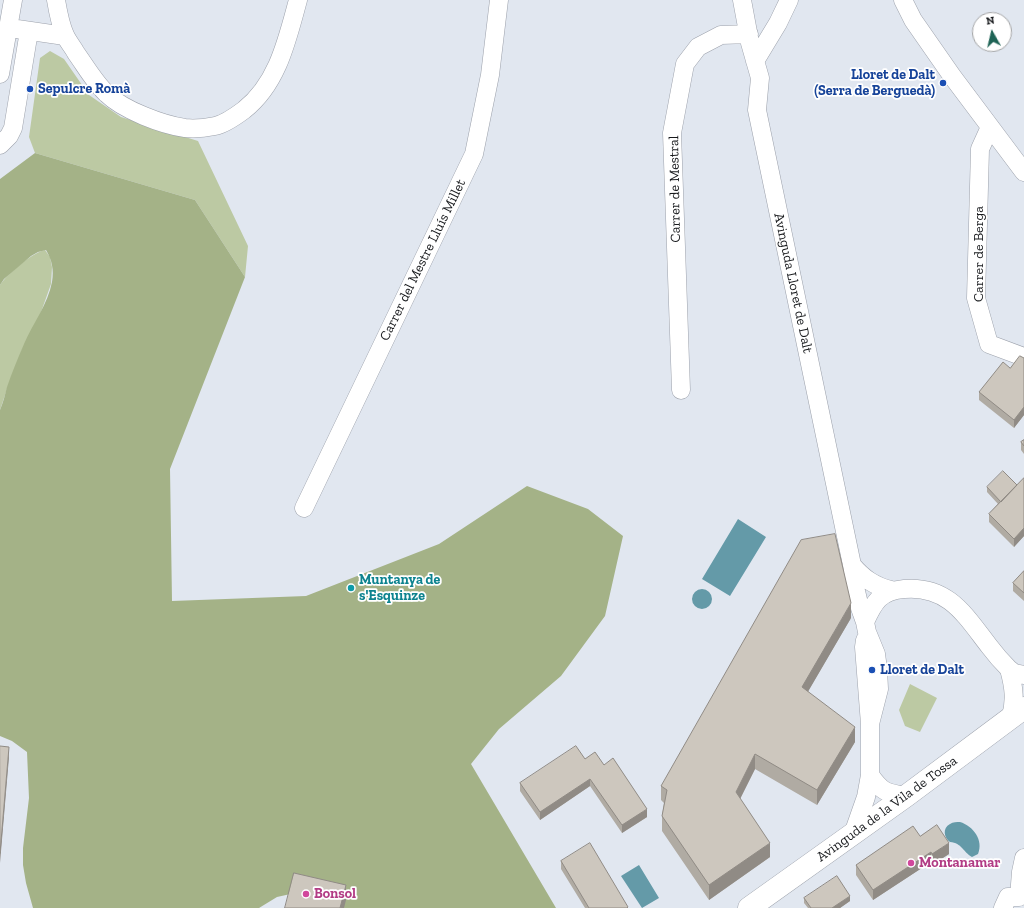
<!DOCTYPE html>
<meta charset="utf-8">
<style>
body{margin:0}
#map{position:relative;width:1024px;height:908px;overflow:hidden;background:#e1e7f0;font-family:"Zilla Slab",serif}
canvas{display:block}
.north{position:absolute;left:972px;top:12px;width:40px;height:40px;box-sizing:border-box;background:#fff;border:1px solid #a2a3a4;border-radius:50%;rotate:352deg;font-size:11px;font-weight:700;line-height:16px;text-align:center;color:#17191c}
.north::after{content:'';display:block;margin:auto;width:14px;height:18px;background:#1e6355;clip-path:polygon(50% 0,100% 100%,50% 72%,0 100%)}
</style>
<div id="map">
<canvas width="1024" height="908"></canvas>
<div class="north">N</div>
</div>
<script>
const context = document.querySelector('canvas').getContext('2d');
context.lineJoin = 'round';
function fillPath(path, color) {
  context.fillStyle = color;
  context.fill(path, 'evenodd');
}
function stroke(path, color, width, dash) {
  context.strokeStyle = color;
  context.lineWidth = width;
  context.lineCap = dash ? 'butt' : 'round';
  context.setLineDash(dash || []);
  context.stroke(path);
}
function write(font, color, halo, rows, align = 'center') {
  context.font = font + ' "Zilla Slab",serif';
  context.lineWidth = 3.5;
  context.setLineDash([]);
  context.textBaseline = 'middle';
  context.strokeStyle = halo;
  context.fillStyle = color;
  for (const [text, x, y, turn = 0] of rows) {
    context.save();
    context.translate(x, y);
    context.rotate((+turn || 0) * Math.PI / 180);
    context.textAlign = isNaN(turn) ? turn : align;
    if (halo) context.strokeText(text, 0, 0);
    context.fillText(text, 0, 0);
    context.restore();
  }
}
fillPath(new Path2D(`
 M50,51L64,59L89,95L121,117L198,141L248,246L245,277L195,200L35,153L29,137L40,58Z
 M45,250L50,257L52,267L51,284L40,315L22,350L8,386L0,410V285C8,273 32,253 45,250Z
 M910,684L937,698L920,732L905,726L899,710Z`), '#bcc9a3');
fillPath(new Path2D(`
 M35,153L195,200L245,277L170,469L172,601L306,596L439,544L527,486L588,509L623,536L605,616L561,676L499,729L471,764L556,908H339L295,893L277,897L259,908H33L26,883L23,865V848L29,798L27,752L12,741L0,736V410C3,403 5,395 7,387C12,372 18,358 24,344C33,323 48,304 52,282C54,270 52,260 46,250L38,252L31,256L4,279L0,285V179Z`), '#a4b287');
fillPath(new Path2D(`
 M738,519L766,537L730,596L702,579Z
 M692 599a10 10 0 1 1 20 0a10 10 0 1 1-20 0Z
 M960,822C973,826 984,840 978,854L972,857C963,852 962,843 950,842C944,838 942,828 950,824C953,822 957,822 960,822Z
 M639,865L659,898L642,908L621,876Z`), '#649aa8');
const street = new Path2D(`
 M56,0C58,12 60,24 65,35C68,42 73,47 76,53C86,67 95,83 107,94C123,110 163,125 185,128C195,129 205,128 215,126C225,124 236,116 244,110C278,83 287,40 298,0
 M742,0L750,43L760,78L757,110L852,565L855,587L860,608L865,622L867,632L876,654L878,669L879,689L870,724
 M903,0L913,20L952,76L1024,172
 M17,29L65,36
 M755,61L778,23L789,0
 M0,74L13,0
 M990,127L980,149L976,298L989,344L1024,357
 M0,145L9,136L13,128L29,31
 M681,390L672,133L685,64L698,47L721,35L749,34
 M304,508L474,154L490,75L499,0
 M852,565C863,578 874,586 891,590
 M865,622C874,602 880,591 904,589C948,585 965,615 989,646C995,654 1002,662 1009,669L1014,673L1024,675
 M1009,669C1014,687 1016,702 1010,719
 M870,775C882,792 886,793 906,796
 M853,834L866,797L870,775V724L864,647L865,640
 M1003,908L1008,897H1019L1021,872L1024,858`);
const secondary = new Path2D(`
 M749,908L906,796L1024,708`);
stroke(street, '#9ca1ab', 19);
stroke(secondary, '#9ca1ab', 23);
stroke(street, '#fff', 18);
stroke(secondary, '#fff', 22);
fillPath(new Path2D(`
 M1024,358V415L1014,428L979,400V392Z
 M1024,440V454L1021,450V442Z
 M1024,478V536L1014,547L989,522V514L998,504L987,492V487L1017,485Z
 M1024,571V601L1013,591V583Z
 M851,618L808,691L855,742L817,805L755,769L740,799L770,857L709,900L662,831V816L664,803L661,800V786Z
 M585,759L604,765L647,817L622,833L590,786L540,820L520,791V783Z
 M920,836L949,854L932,865L931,862L873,900L856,875V865Z
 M561,861L628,908H585L561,869Z
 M804,898L850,901L840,908H808L804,903Z`), '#b0aba3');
fillPath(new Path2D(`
 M1024,407V415L1014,428V420Z
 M1024,528V536L1014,547V539Z
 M851,603V618L802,702V687Z
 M855,727V742L817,805V790Z
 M9,747V757L0,863V853Z
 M755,754V769L736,807V792Z
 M590,779V786L540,820V812Z
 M647,809V817L622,833V825Z
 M770,843V857L709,900V885Z
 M949,843V854L932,865V854Z
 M931,852V862L873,900V890Z
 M346,885V900L344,908H340Z
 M850,896V901L840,908H832Z`), '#908b85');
const building = new Path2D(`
 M1020,356L1024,358V407L1014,420L979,392L1003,362L1010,368Z
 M1024,440V446L1021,442Z
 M1003,471L1017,485L1001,502L987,487Z
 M1024,478V528L1014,539L989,514Z
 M835,534L851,603L802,687L855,727L817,790L755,754L736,792L770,843L709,885L662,816L667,790L661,786L801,540Z
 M1024,571V593L1013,583Z
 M0,746L9,747L0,853Z
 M576,746L585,759L595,752L604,765L613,758L647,809L622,825L590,779L540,812L520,783Z
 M937,825L949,843L932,854L931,852L873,890L856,865L913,826L920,836Z
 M590,843L628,907L627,908H589L561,861Z
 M294,873L346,885L340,908H285Z
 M837,876L850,896L832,908H811L804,898Z`);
fillPath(building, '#cdc7be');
stroke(building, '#908b85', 1);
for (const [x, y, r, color] of [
 [943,83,4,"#1a4fb4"],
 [30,89,4,"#1a4fb4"],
 [351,588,4,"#0f9aa8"],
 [872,670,4,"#1a4fb4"],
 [911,863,4,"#d1479c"],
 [306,894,4,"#d1479c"]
]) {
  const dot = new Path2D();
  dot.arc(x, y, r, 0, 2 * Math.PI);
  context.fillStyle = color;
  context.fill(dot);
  stroke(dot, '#fff', 1.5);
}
write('bold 14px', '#164399', '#fff', [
 ["Lloret de Dalt",935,75,"right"],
 ["(Serra de Berguedà)",935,91,"right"],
 ["Sepulcre Romà",38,89],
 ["Lloret de Dalt",880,670]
], 'left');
write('14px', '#17191c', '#fff', [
 ["Carrer de Mestral",675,189,-91],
 ["Carrer de Berga",979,254,-90],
 ["Carrer del Mestre Lluís Millet",423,260,-64],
 ["Avinguda Lloret de Dalt",793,283,78],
 ["Avinguda de la Vila de Tossa",887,809,-36]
]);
write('bold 14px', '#0d838f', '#fff', [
 ["Muntanya de",359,580],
 ["s'Esquinze",359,596]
], 'left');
write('bold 14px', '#b23c85', '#fff', [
 ["Montanamar",919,863],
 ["Bonsol",314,894]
], 'left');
</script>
